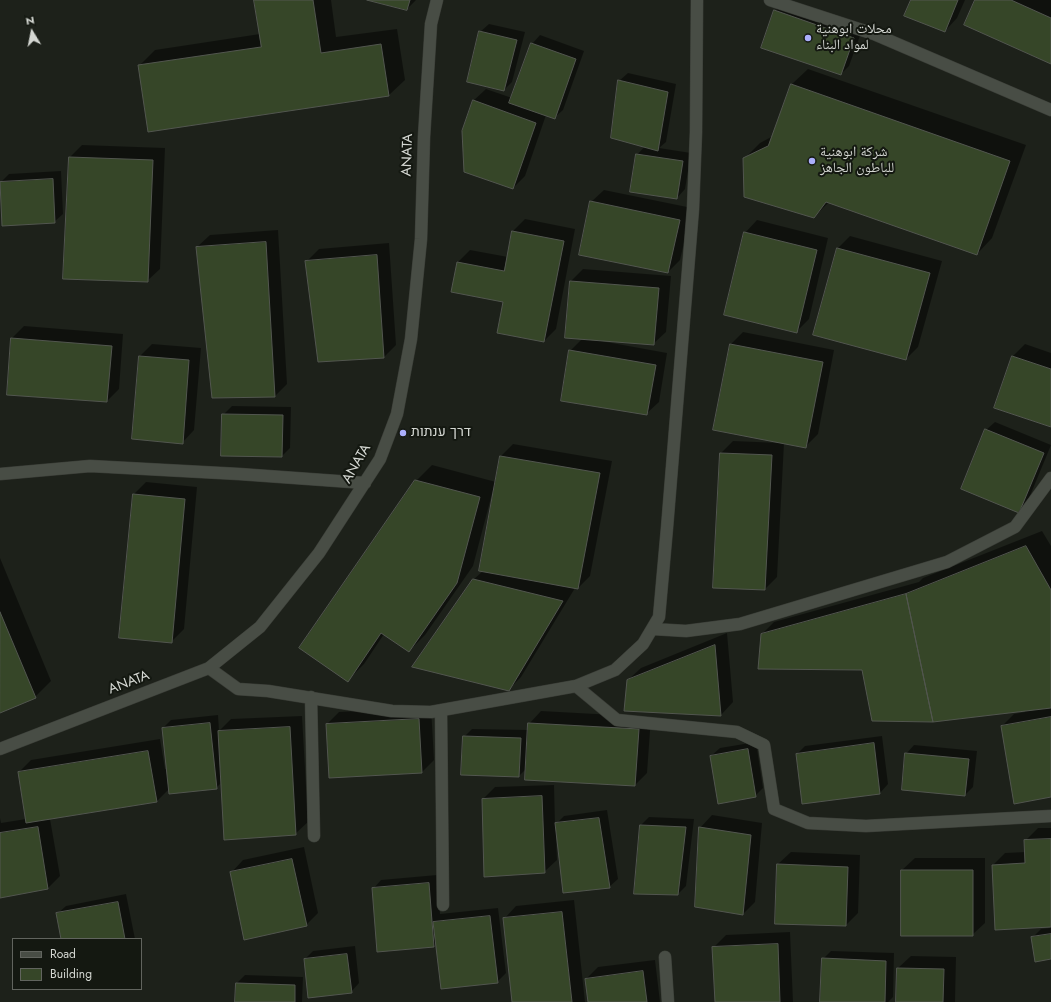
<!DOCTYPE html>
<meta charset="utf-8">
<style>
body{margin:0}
#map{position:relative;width:1051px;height:1002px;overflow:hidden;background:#1d211a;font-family:Jost,sans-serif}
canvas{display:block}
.legend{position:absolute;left:12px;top:938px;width:130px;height:52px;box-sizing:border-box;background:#141811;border:1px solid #61645e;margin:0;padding:5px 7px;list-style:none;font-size:12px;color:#d4d7d2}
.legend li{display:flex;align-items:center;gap:8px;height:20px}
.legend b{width:20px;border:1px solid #61645e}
.north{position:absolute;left:12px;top:12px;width:40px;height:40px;-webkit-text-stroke:3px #141811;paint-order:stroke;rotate:350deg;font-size:11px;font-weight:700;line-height:16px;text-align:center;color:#d4d7d2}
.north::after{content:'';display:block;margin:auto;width:14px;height:18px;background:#d4d7d2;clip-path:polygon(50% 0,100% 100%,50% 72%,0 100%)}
</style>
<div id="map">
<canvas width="1051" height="1002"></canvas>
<ul class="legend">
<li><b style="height:5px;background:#484d45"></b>Road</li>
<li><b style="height:11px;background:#364628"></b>Building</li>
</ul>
<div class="north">N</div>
</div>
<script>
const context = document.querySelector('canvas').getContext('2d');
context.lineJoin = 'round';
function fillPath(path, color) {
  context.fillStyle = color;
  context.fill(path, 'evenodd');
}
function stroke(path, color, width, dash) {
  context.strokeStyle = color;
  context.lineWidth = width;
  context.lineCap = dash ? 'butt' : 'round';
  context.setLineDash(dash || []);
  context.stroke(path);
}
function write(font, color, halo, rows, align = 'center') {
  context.font = font + ' Jost,"Noto Naskh Arabic",Heebo,sans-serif';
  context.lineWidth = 4;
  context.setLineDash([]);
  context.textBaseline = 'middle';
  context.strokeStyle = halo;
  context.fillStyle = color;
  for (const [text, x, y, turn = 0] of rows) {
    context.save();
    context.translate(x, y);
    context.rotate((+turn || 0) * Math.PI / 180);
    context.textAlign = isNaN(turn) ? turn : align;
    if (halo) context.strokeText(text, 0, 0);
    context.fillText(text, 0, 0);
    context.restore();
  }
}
fillPath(new Path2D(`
 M255,0H331L336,37L397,29L405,80L389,95L139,66L155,50L260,34Z
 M371,0H416L407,9Z
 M912,0H965L957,18L945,31Z
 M976,0H1051V63Z
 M784,3L862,30L849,66L841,74L775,11Z
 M489,24L525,32L512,82L504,90L480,32Z
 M540,35L584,51L563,110L554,118L546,115L525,176L513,188L473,101L486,89L512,98L532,44Z
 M808,69L1026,145L992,238L977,254L829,202L814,217L744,159L760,143L773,136L792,84Z
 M628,73L676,84L666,142L659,148L691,153L685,189L677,198L637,155L645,146L619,81Z
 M82,145L165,148L160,269L147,281L64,278L70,157Z
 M61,171L63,214L54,222L1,182L9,174Z
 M604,190L692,208L680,260L668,272L591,202Z
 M525,219L575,229L556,329L544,341L505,301L458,262L470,250L508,257L513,231Z
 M757,220L828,238L809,319L796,332L745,233Z
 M278,230L287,384L275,396L197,247L210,235Z
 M850,236L942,261L918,347L906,359L814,334L838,248Z
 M389,243L396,345L384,357L306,262L319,249Z
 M583,269L671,276L666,332L653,344L601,340V341L667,353L659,402L646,414L570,351L583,338L566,337L571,281Z
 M24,326L123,334L119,389L107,401L12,338Z
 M743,332L834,350L818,434L805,447L784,443L777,577L765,589L721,453L733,441L780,443L731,344Z
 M152,344L201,348L194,430L182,443L139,357Z
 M1025,344L1051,353V426L1012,357Z
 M232,406L291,407L290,448L282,456L223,415Z
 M995,422L1051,445L1027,503L1019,511L986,430Z
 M513,444L612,461L590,576L578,588H575L521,677L508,690L473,580L483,571L496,486H494L473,566L425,635L409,651L384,634L364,664L348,680L416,481L432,465L496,482L501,456Z
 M146,482L197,487L184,629L171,642L134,494Z
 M1042,531L1051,546V796L1002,726L1014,714L1025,712L1024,710L863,669L762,634L774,622L919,582L923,578Z
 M0,558L51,681L35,697L0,712Z
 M727,633L733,702L721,715L628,680L641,668Z
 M431,707L434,760L422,772L329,777L327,724L339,712Z
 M541,711L651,717L647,773L635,785L526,779L527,768L519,776L464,737L472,729L529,730V724Z
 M218,715L219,731L231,719L302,716L308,822L295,834L222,782L216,788L169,789L156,802L50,819L60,876L48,888L0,897V818L1,823L26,819L19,772L31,760L160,739L165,769H167L163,728L171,720Z
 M882,736L888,784L880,793L797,754L805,746Z
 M756,742L763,788L755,796L711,756L720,748Z
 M914,745L977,751L973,787L965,795L906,754Z
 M554,785L555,825L564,816L607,810L618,879L609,887L557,836H556L557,860L544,872L483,799L495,787Z
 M712,815L762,823L755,902L743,914L696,906L700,828Z
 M649,817L694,819L686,886L678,894L641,825Z
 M1038,828H1051V958L1032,938L1041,929L1050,928V926L996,929L993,865L1005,853L1026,852L1025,841Z
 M304,847L318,913L306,925L231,873L243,860Z
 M791,852L860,855L858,913L846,925L778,864Z
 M915,858H985V923L972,935L902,870Z
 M437,875L440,914L498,908L506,973L497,982L436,944L434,946L378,951L373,889L381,880Z
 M126,894L135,939H62L57,914L66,906Z
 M574,900L585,1002H513L504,919L516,906Z
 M790,932L793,1002H716L713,948L726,935Z
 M355,946L359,983L351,992L305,959L313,951Z
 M831,951L894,953L893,997L888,1002H821L823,959Z
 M911,956L956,957L955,1002H897L898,968Z
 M655,960L660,1002H589L586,979L598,967Z
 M245,975L303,977L302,1002H236L237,983Z`), '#0007');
const building = new Path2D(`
 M254,0H313L321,53L381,44L389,96L148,132L138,65L261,47Z
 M367,0H410L407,10Z
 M911,0H958L945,32L904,16Z
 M975,0H1011L1051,18V64L964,25Z
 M774,10L854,38L841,75L761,48Z
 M479,31L517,40L504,91L467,82Z
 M531,43L576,59L555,119L509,103Z
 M618,80L668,92L658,151L611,138Z
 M791,84L1010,161L977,255L826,202L814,218L744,197L743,158L768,146Z
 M473,100L536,123L513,189L464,172L462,131Z
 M636,154L683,161L677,199L630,192Z
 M69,157L153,160L148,282L63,279Z
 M53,179L55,223L2,226L0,182Z
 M590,201L680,220L668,273L579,255Z
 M512,231L564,241L544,342L497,333L503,302L451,292L457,262L504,271Z
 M744,232L817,250L797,333L724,315Z
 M266,242L275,397L212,398L196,247Z
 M837,248L930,273L906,360L813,335Z
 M377,255L384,358L318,362L305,261Z
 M570,281L659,288L654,345L565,338Z
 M11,338L112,346L107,402L7,395Z
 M730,344L823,362L806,448L713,430Z
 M569,350L656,365L647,415L561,401Z
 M139,356L189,360L183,444L132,439Z
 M1012,356L1051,369V427L994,408Z
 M222,414L283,415L282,457L221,456Z
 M985,429L1044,453L1019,513L961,489Z
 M720,453L772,455L765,590L713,588Z
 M500,456L600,473L578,589L479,571Z
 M415,480L480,497L457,583L409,652L381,633L348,682L299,648Z
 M133,494L185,499L172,643L119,638Z
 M1026,546L1051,590V708L933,722L906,594Z
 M473,579L563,601L509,691L412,667Z
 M906,594L933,722L872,721L862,670L758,669L761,634Z
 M0,612L36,698L0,713Z
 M715,645L721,716L624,711L627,680Z
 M1051,717V797L1014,804L1001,726Z
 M419,719L422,773L329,778L326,724Z
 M210,723L217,789L169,794L162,728Z
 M528,723L639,729L635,786L525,780Z
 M290,727L296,835L224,840L218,731Z
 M463,736L521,738L519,777L461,775Z
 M874,743L880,794L802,804L796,754Z
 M748,749L756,797L718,804L710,756Z
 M148,751L157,802L26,823L18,772Z
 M905,753L969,759L965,796L902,790Z
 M542,796L545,873L484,877L482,799Z
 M599,818L610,888L563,893L555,823Z
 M640,825L686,827L678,895L634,894Z
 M38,827L48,889L0,898V833Z
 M699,827L751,835L743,915L695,907Z
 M1051,839V927L995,930L992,865L1025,863L1024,840Z
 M292,859L307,926L244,940L230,872Z
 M777,864L848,867L846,926L775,924Z
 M901,870H973V936H901Z
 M429,883L434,947L377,952L372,888Z
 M118,902L125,939H61L56,913Z
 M562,912L572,1002H512L503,918Z
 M490,916L498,983L441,989L433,922Z
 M1051,934V959L1035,962L1031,937Z
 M778,944L780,1002H715L712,947Z
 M347,954L352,993L308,998L304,959Z
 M822,958L886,961L885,1002H820Z
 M897,968L944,969L943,1002H896Z
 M643,971L647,1002H588L585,979Z
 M236,983L295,985V1002H235Z`);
fillPath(building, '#364628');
stroke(building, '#52564f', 1);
const minor = new Path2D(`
 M770,0L874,34L1051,110
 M0,474L90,466L239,474L365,483
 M653,629L686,631L740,624L947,562L1015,527L1051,478
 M209,668L238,689L268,691L392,711L431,712L576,686L615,670L643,644L659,617L667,528L693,209L696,132L697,0
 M576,686L617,720L737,732L764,745L774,809L808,823L866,826L1051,816
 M311,697L314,836
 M441,710L443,905
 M0,749L209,668L260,627L319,553L380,459L397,414L411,339L421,239L424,137L431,24L437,0
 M665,957L668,1002`);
stroke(minor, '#393c36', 13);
stroke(minor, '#484d45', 12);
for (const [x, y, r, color] of [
 [808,38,4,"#abaffb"],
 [812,161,4,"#abaffb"],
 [403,433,4,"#abaffb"]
]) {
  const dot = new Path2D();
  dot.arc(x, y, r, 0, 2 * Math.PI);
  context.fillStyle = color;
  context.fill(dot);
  stroke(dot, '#141811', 1.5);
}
write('14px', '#d4d7d2', '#141811', [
 ["محلات ابوهنية",816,30],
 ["لمواد البناء",816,46],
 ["شركة ابوهنية",820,153],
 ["للباطون الجاهز",820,169],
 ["דרך ענתות",411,433]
], 'left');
write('14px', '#d4d7d2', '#141811', [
 ["ANATA",408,155,-88],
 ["ANATA",357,464,-60],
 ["ANATA",129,683,-21]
]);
</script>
